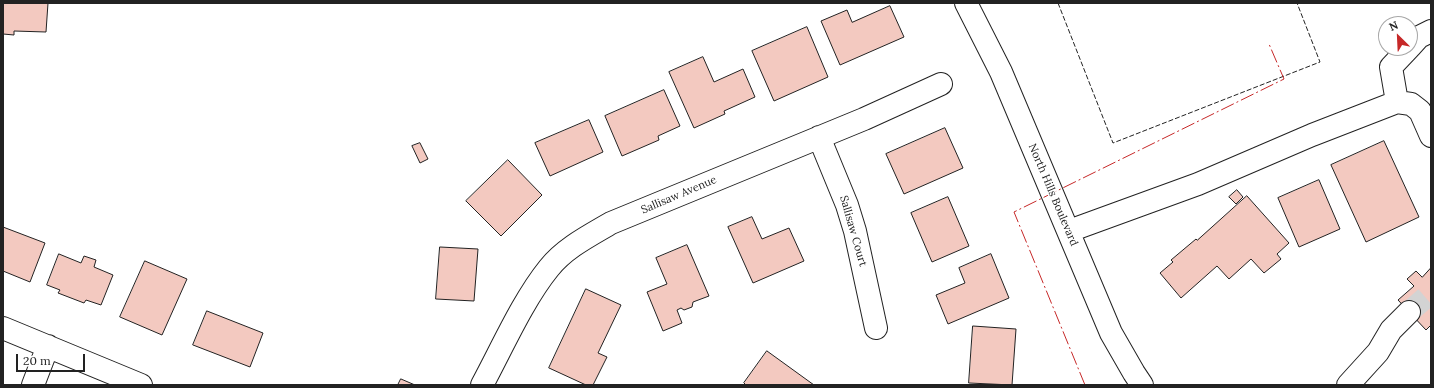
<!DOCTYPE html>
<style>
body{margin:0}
#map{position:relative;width:1434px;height:388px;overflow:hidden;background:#fff;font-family:Lora,serif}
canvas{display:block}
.frame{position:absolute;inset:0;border:4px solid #222;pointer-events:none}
.north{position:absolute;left:1378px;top:16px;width:40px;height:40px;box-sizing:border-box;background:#fff;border:1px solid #a7a7a7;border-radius:50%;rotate:336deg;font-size:11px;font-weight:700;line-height:16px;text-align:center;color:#222}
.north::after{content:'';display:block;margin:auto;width:14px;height:18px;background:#c62828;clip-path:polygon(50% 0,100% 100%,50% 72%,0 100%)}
.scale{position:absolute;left:16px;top:354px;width:69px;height:18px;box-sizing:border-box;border:2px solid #222;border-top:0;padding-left:5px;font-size:12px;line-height:14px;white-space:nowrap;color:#222;-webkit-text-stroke:3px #fff;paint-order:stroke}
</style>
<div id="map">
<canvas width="1434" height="388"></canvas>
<div class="frame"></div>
<div class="north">N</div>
<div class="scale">20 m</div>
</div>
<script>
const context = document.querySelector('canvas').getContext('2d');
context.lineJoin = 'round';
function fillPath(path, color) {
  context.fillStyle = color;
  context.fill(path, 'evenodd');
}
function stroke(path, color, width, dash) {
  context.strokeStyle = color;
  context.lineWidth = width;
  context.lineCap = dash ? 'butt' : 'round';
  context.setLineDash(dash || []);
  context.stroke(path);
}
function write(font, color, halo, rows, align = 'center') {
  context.font = font + ' Lora,serif';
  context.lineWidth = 3;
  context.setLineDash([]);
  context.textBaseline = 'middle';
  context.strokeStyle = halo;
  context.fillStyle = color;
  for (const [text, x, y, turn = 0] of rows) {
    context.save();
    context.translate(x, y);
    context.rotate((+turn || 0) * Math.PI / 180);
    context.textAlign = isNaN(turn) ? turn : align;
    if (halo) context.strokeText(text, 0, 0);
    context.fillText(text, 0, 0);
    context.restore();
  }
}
const building = new Path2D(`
 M3,3H48L46,32L14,31V35L3,34Z
 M890,6L904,37L840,65L821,21L847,10L852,22Z
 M807,27L828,77L774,101L752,51Z
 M703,57L714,82L743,69L755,97L724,111L725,114L694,128L669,72Z
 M664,90L680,126L658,136L659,140L622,156L605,116Z
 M589,120L603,152L550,176L535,143Z
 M945,128L963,168L904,194L886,154Z
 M1384,141L1419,217L1366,242L1331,165Z
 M420,143L428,159L420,163L412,146Z
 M508,160L542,195L501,236L466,201Z
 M1319,180L1340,229L1299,247L1278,198Z
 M1237,190L1243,197L1236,204L1229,197Z
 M1247,196L1289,243L1277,254L1281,259L1264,273L1251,259L1229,279L1217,266L1181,298L1160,273L1173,262L1171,260L1196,239L1197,240Z
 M948,197L969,246L932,262L911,213Z
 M752,217L762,239L789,228L804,261L753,283L728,227Z
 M3,227L45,243L30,282L3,271Z
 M687,245L709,296L693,302L692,307L684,310L681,308L677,310L682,323L663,331L647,292L667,284L656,258Z
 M440,247L478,249L474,301L436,299Z
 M59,254L81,263L84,256L96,260L94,267L113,275L101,305L86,300L84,303L58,293L60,290L47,285Z
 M991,254L1009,298L948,324L936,295L965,283L959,268Z
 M145,261L187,279L162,335L120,317Z
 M1431,268V325L1426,330L1398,300L1414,286L1407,279L1416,271L1422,277Z
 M586,289L621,305L598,353L607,357L593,385H586L549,368Z
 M207,311L263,333L250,367L193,345Z
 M973,326L1016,329L1012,385L969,383Z
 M767,351L814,385H746L744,383Z
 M401,379L415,385H398Z`);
fillPath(building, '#f3c9c0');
stroke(building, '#222', 1);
stroke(new Path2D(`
 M1409,312L1431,293`), '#d3d3d3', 22, [22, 11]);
const minor = new Path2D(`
 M966,3L1001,72L1111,333L1134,373L1142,385
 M1410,47L1419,37L1431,31
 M1397,102L1391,67L1409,48
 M819,137L847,205L855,231L876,328
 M1069,231L1198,184L1312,135L1397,102L1411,104L1420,111L1431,136
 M3,328L141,385
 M33,385L48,346
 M482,385C502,348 523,300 549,268C565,248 589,236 611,223L864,119L941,84
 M1348,385L1378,352L1391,330L1409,312`);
stroke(minor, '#222', 24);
stroke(minor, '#fff', 22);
stroke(new Path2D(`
 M1058,3L1113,143L1320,62L1297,3`), '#222', 1, [5, 2]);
stroke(new Path2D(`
 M1085,385L1014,212L1284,79L1269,44`), '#c62828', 1, [14, 3, 2, 3]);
write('11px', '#222', '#fff', [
 ["Sallisaw Avenue",679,195,-23],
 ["North Hills Boulevard",1053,195,67],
 ["Sallisaw Court",853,231,74]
]);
</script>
